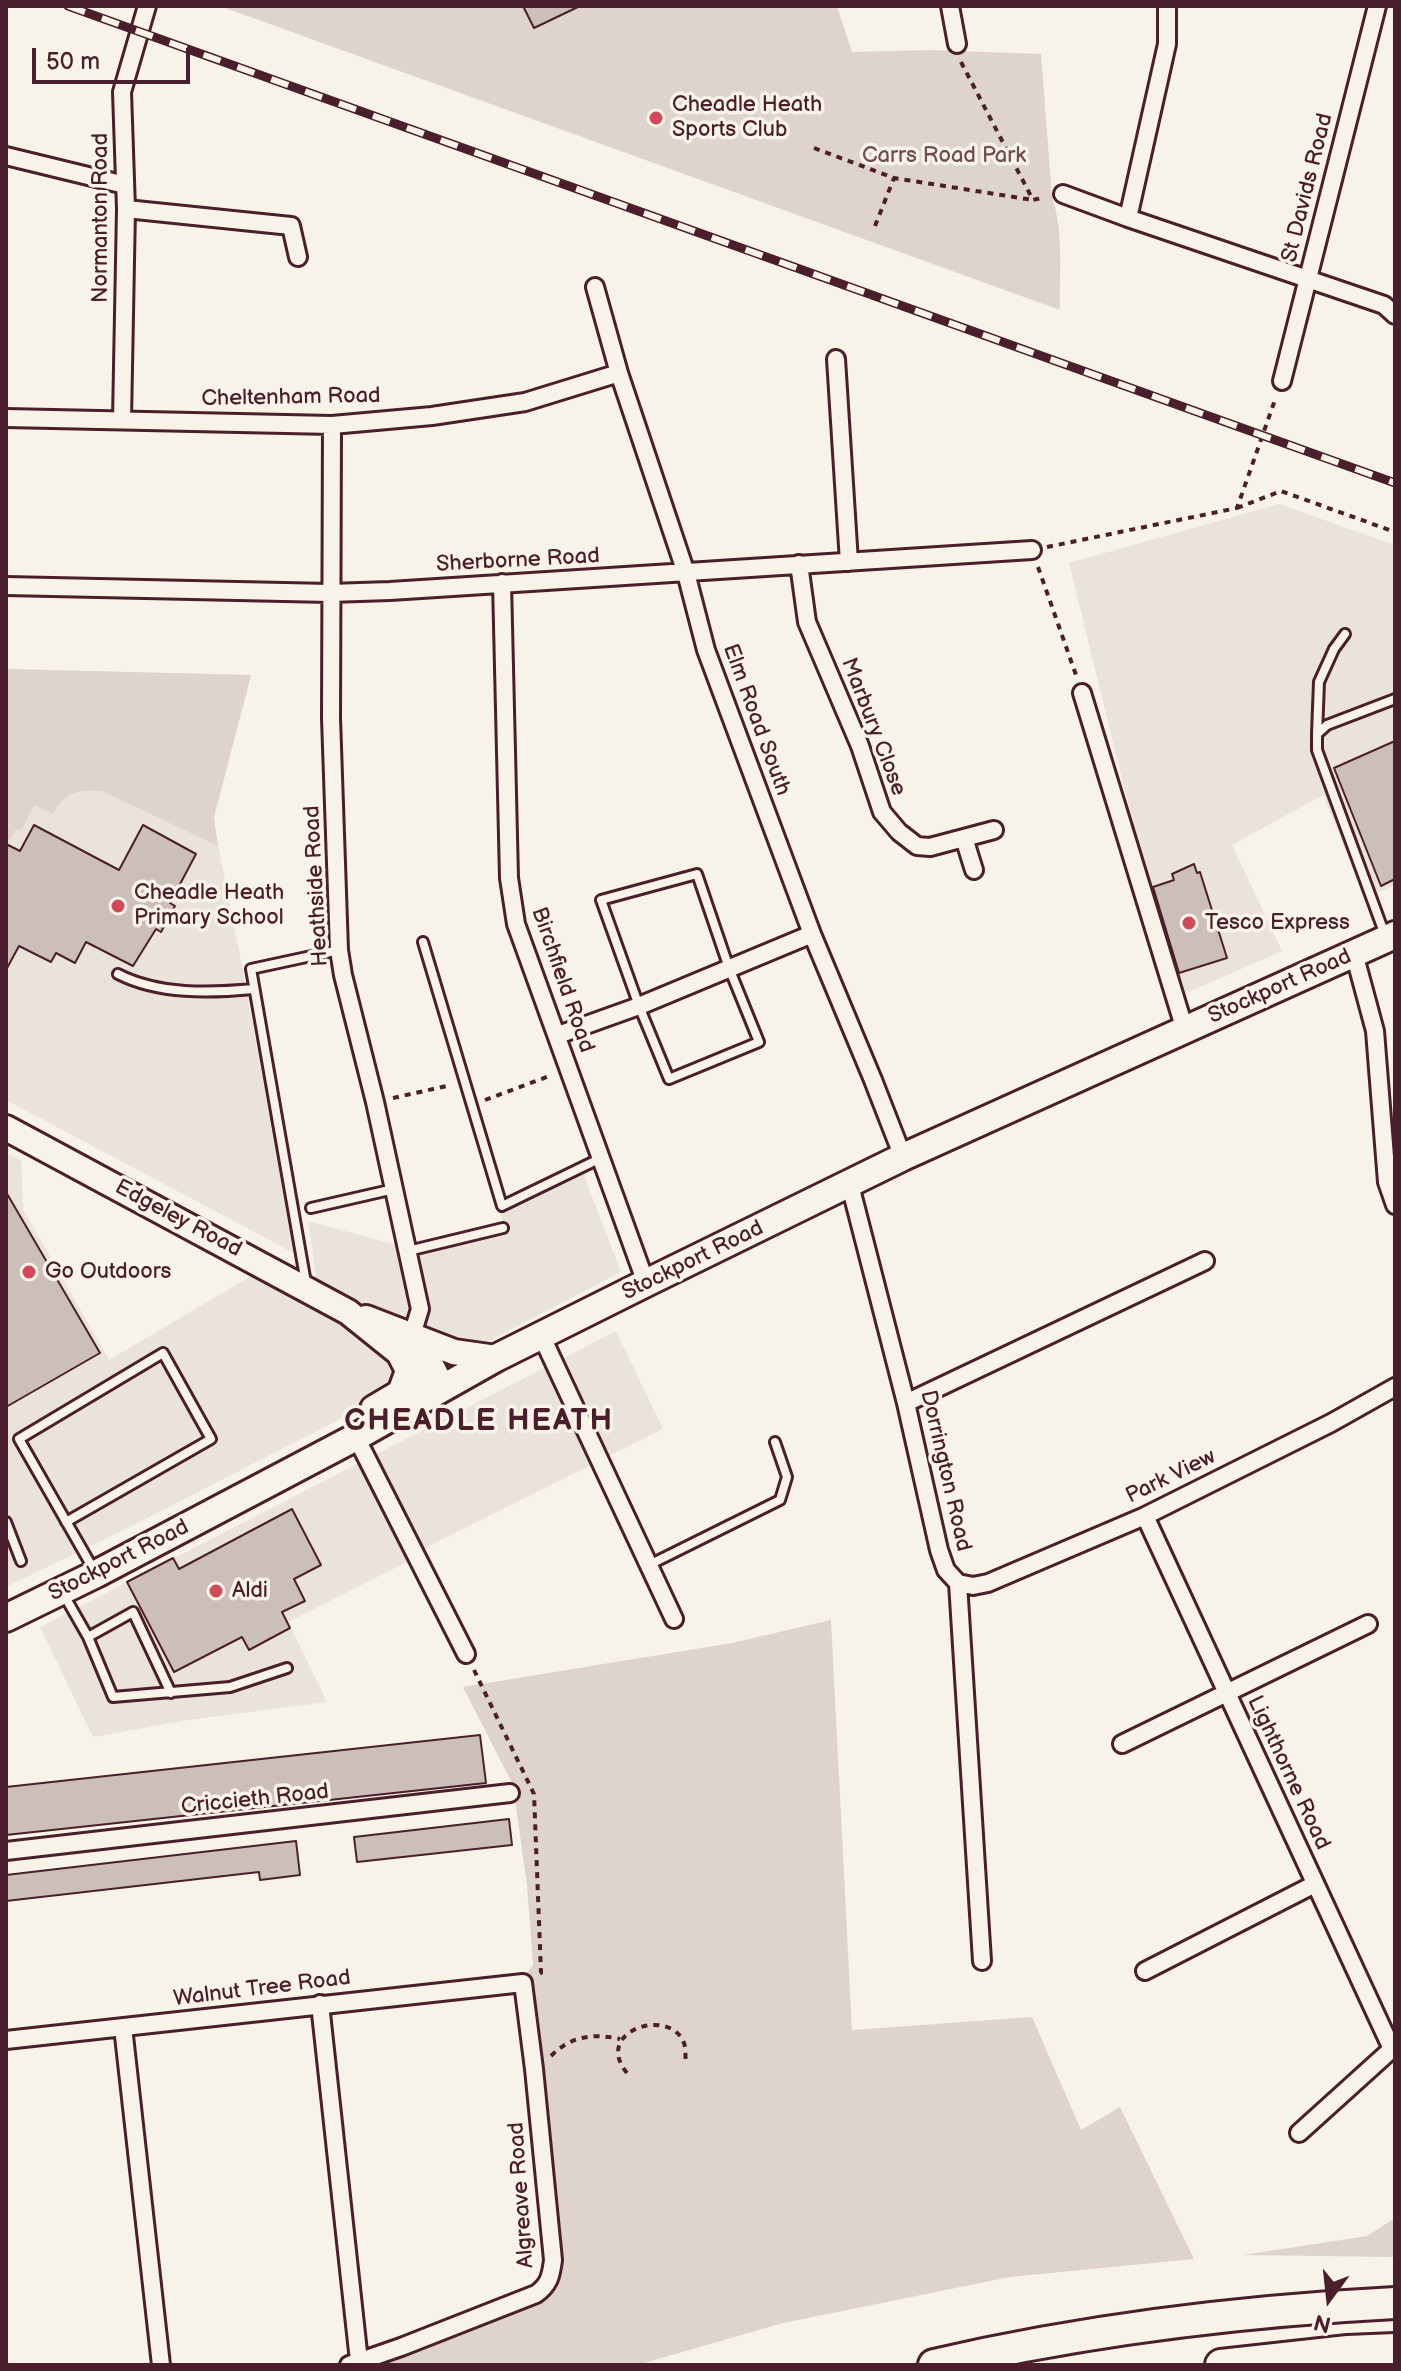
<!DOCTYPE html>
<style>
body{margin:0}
#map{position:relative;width:1401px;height:2371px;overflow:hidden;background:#f7f3e8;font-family:"Balsamiq Sans",sans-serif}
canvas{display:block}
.frame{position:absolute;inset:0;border:8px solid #4a1f2b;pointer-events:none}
.north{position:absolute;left:1289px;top:2259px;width:80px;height:80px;-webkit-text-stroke:6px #f7f3e8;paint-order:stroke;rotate:195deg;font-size:22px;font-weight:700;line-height:32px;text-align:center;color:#4a1f2b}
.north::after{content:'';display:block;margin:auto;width:28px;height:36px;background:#4a1f2b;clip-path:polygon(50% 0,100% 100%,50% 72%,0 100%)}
.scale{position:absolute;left:32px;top:48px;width:158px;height:36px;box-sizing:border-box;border:4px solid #4a1f2b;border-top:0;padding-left:10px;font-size:24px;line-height:28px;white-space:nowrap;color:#4a1f2b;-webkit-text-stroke:6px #f7f3e8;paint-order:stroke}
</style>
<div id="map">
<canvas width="1401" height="2371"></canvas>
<div class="frame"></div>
<div class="north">N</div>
<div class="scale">50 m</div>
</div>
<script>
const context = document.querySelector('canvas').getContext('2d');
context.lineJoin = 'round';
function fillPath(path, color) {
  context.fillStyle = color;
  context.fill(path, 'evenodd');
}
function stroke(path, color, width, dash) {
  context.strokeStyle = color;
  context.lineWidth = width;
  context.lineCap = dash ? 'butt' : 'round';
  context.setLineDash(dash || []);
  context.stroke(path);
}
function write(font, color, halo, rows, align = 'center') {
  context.font = font + ' "Balsamiq Sans",sans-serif';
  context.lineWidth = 7;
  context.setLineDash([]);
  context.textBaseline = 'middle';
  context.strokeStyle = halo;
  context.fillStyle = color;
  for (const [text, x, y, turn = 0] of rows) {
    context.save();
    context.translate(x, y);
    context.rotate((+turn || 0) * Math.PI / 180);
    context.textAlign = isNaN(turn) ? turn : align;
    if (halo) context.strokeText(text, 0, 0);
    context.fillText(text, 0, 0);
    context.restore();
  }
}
fillPath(new Path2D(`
 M1279,504L1395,545V885L1365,898L1323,795L1232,845L1282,951L1184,994L1148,885L1069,563Z
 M6,669L251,675L214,817V825L242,966L294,1253L6,1100Z
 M6,1153L21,1160L23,1209L109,1360L258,1272L316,1276L308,1221L423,1252L508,1231L500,1213L583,1173L621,1272L317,1431L124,1530L6,1587Z
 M616,1331L663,1429L429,1546L413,1559L288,1622L327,1702L188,1720L93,1737L40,1627Z`), '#eae3da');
fillPath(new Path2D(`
 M220,6H837L852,52L930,50L1041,54L1052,197C1064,231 1059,274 1060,310Z
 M6,669L251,675L214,817L218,846L102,791C77,790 65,791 53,814L34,805L21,831L16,829L10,840L6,838Z
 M831,1620L852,2030L1032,2017L1081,2130L1120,2107L1194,2259L1010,2277L783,2323L637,2365H374L529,2304C557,2289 558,2281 560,2251L523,1979L533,1965L527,1885L513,1785L463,1687L732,1643Z
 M1395,2218V2257L1243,2255L1367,2236Z`), '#ded4cc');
const building = new Path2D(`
 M523,6H580L534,28Z
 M1395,741V879L1381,886L1334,768Z
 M34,825L119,870L143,825L196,854L170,903L175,906L161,932L156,929L133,966L86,942L75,963L56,953L51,962L19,946L6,970V844L20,851Z
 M1194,864L1197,873L1200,872L1227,958L1179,973L1153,887L1174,880L1172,874Z
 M6,1192L100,1353L6,1407Z
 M292,1509L321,1565L294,1579L305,1601L282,1612L290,1628L249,1650L242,1637L174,1672L127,1582L173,1558L179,1569Z
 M480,1735L486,1783L6,1835V1787Z
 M509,1819L512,1845L357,1862L354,1837Z
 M296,1841L300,1875L260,1880L259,1872L6,1901V1875Z`);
fillPath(building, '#ccbfb9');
stroke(building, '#4a1f2b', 2);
const service = new Path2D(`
 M1317,734L1319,682L1334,649L1345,634
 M697,874L729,968L759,1042L669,1079L639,1006L601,900Z
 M1385,935L1317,750V734L1327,725L1395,699
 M423,942L502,1206L601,1158
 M118,974C159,995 210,993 254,989
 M311,1208L394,1189
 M408,1251L503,1228
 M306,1283L251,969L339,950
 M6,1522L21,1561
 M66,1522L211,1439L163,1353L19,1439L95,1572
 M649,1565L780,1500L787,1477L775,1442
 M64,1595L88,1637L113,1697L230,1687L287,1668
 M88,1637L133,1612L171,1693`);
const minor = new Path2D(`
 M950,6L957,44
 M6,156L125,185
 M1063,194L1128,218L1384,305L1395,315
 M126,209L291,226L298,257
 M1128,218L1167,44V6
 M595,287L619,373L686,573L706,650L812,934L873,1080L903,1157
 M836,359L849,562
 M1282,381L1377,6
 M6,418L332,425L432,416L525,402L619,373
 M122,420L126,209L122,92L147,6
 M332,425L331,718L339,950L343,975L375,1102L420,1309L412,1335
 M799,564L807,622L860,746L882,812L899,832L917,846L930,847L994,830
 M502,583L509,878L516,924L646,1283
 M6,586L330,593L390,591L1032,550
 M1082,693L1185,1030
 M964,838L974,870
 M1354,953L1375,1031L1387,1182L1395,1205
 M558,1035L639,1006L812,934
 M850,1185L906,1403L939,1550L946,1570L958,1583L982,1961
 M542,1337L674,1619
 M906,1403L1205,1261
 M356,1437L466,1654
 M1145,1516L1392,2049
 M958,1583L973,1586L988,1583L1145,1516L1331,1423L1395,1387
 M1122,1744L1368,1624
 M6,1851L510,1793
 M1145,1971L1315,1884
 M320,2004L359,2361
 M123,2027L161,2365
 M6,2040L523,1983L534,2069L553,2260C551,2276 549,2285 536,2294L401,2347L349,2365
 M1299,2133L1392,2049L1395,2051`);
const secondary = new Path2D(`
 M6,1128L348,1312L399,1353L417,1388
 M366,1318L454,1352L496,1358
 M417,1338L443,1388`);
const primary = new Path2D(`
 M374,1409L401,1393L409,1371
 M6,1618L96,1574L356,1437L496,1358L646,1283L903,1157L1395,935`);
const motorway = new Path2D(`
 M934,2365C1085,2330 1240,2311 1395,2303
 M1221,2365L1348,2351L1395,2349`);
stroke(service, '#4a1f2b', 14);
stroke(minor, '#4a1f2b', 22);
stroke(secondary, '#4a1f2b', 30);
stroke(primary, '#4a1f2b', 32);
stroke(motorway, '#4a1f2b', 36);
stroke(new Path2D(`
 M961,62L1033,200L1045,197
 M814,148L894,178L1033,200
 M875,226L894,178
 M1237,508L1281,491L1395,532
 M1047,547L1237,508L1276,397
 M1038,567L1076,675
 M393,1098L451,1085
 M485,1100L552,1075
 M474,1670L534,1794L541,1973L539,1974
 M551,2056C571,2036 593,2033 620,2039
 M627,2073C592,2031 670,2006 684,2043C686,2048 685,2057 686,2062`), '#4a1f2b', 4, [6, 6]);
stroke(service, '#f7f3e8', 8);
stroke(minor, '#f7f3e8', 16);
stroke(secondary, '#f7f3e8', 24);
stroke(primary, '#f7f3e8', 26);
stroke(motorway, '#f7f3e8', 30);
const rail = new Path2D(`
 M68,6L1395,483`);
stroke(rail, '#4a1f2b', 9);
stroke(rail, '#f7f3e8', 6, [18]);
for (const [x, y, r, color] of [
 [656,118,8,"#d1495b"],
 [118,906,8,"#d1495b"],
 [1189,923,8,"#d1495b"],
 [29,1272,8,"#d1495b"],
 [216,1591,8,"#d1495b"]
]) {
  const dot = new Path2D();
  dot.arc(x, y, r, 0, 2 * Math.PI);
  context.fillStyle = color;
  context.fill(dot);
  stroke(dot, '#f7f3e8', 3);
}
write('22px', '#4a1f2b', '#f7f3e8', [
 ["Cheadle Heath",672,105],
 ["Sports Club",672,130],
 ["Cheadle Heath",134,893],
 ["Primary School",134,918],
 ["Tesco Express",1205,923],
 ["Go Outdoors",45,1272],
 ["Aldi",232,1591]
], 'left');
write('22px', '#6f4c53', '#f7f3e8', [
 ["Carrs Road Park",944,156]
]);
write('22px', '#4a1f2b', '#f7f3e8', [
 ["St Davids Road",1308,188,-76],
 ["Normanton Road",101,218,-90],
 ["Cheltenham Road",291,398,-1],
 ["Sherborne Road",518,561,-3],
 ["Elm Road South",756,720,70],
 ["Marbury Close",873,727,69],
 ["Heathside Road",317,886,-93],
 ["Birchfield Road",562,980,71],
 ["Stockport Road",1280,987,-24],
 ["Edgeley Road",178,1219,28],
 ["Stockport Road",693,1261,-26],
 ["Dorrington Road",945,1471,77],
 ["Park View",1171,1477,-26],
 ["Stockport Road",119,1561,-27],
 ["Lighthorne Road",1288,1773,65],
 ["Criccieth Road",255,1800,-6],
 ["Walnut Tree Road",262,1989,-7],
 ["Algreave Road",522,2195,-94]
]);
context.letterSpacing = '2px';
write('bold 30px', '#4a1f2b', '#f7f3e8', [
 ["CHEADLE HEATH",479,1422]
]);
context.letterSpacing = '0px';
</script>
